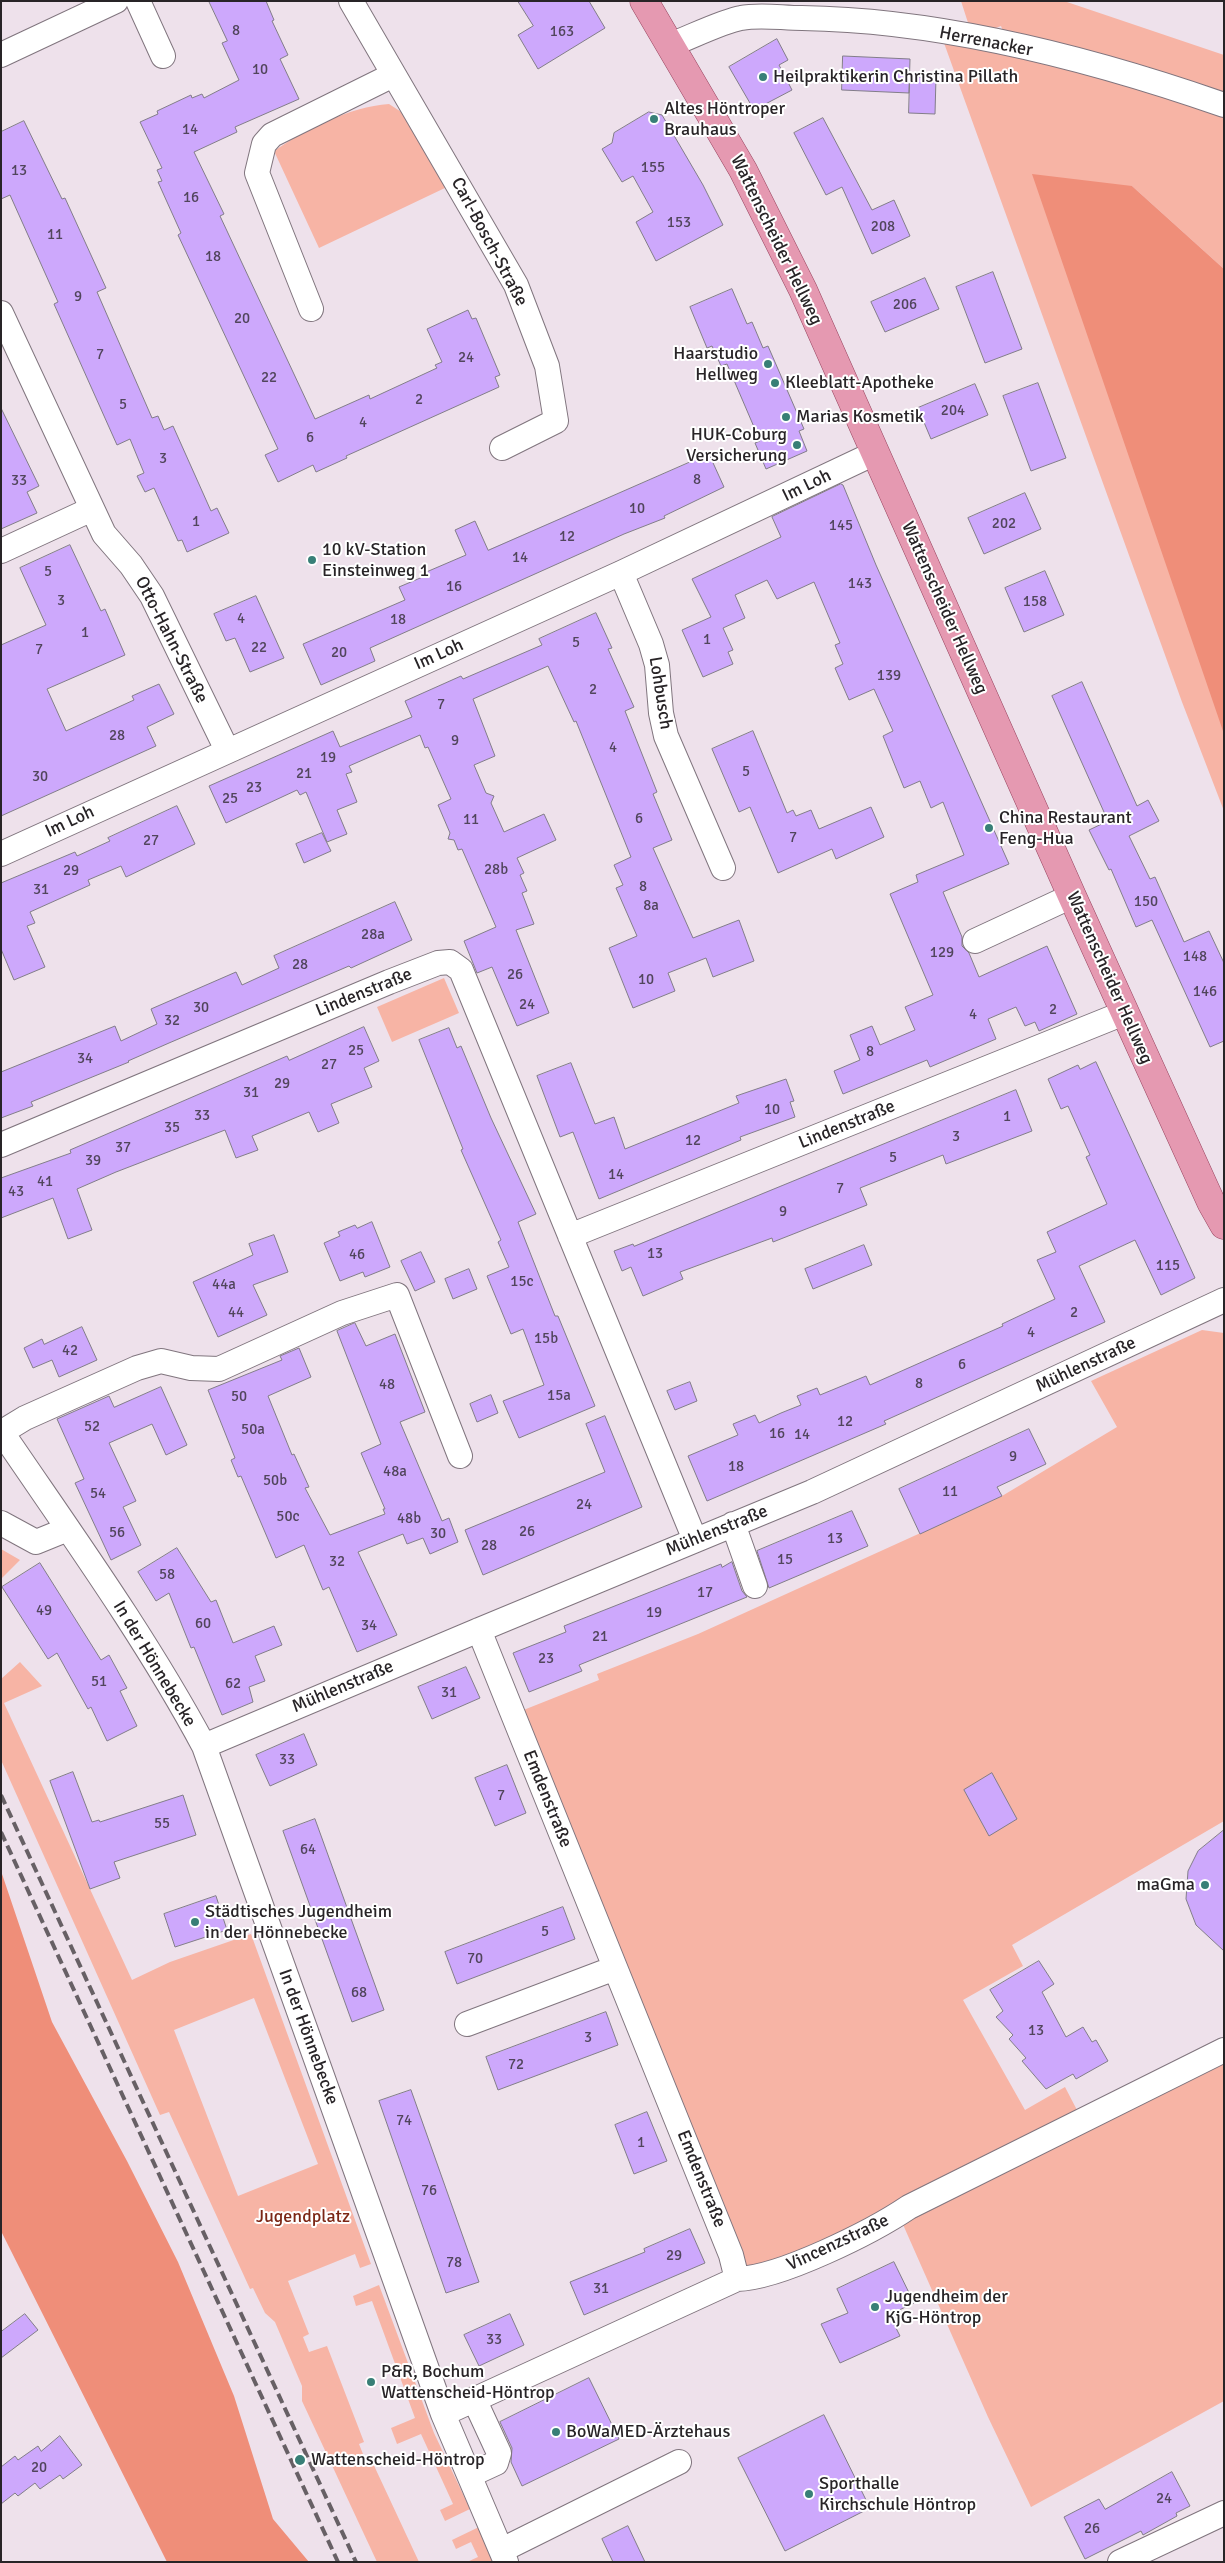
<!DOCTYPE html>
<meta charset="utf-8">
<style>
body{margin:0}
#map{position:relative;width:1225px;height:2563px;overflow:hidden;background:#eee1eb;font-family:Signika,sans-serif}
canvas{display:block}
.frame{position:absolute;inset:0;border:2px solid #282427;pointer-events:none}
</style>
<div id="map">
<canvas width="1225" height="2563"></canvas>
<div class="frame"></div>
</div>
<script>
const context = document.querySelector('canvas').getContext('2d');
context.lineJoin = 'round';
function fillPath(path, color) {
  context.fillStyle = color;
  context.fill(path, 'evenodd');
}
function stroke(path, color, width, dash) {
  context.strokeStyle = color;
  context.lineWidth = width;
  context.lineCap = dash ? 'butt' : 'round';
  context.setLineDash(dash || []);
  context.stroke(path);
}
function write(font, color, halo, rows, align = 'center') {
  context.font = font + ' Signika,sans-serif';
  context.lineWidth = 4;
  context.setLineDash([]);
  context.textBaseline = 'middle';
  context.strokeStyle = halo;
  context.fillStyle = color;
  for (const [text, x, y, turn = 0] of rows) {
    context.save();
    context.translate(x, y);
    context.rotate((+turn || 0) * Math.PI / 180);
    context.textAlign = isNaN(turn) ? turn : align;
    if (halo) context.strokeText(text, 0, 0);
    context.fillText(text, 0, 0);
    context.restore();
  }
}
fillPath(new Path2D(`
 M961,1H1064L1224,55V99L1005,37L1001,26L980,34L970,29Z
 M944,43L983,44L1224,112V269L1132,186L1224,734V811L1182,702Z
 M389,104L409,117L447,187L319,248L274,151C306,129 349,107 389,104Z
 M444,978L459,1013L392,1042L377,1007Z
 M1202,1330L1224,1333V1821L1012,1945L1023,1966L963,2000L1025,2110L1065,2087L1078,2112L896,2208L746,2273L521,1711L599,1680L597,1674L698,1634L1002,1496L1117,1427L1091,1381Z
 M1,1549L20,1560L1,1579Z
 M20,1662L42,1686L4,1703L132,1980L170,1962L251,1934L371,2264L360,2268L355,2254L288,2281L309,2334L303,2337L309,2352L327,2346L364,2442L359,2444L365,2459L370,2457L419,2562H377L302,2401V2386L275,2322L265,2313L253,2288L250,2289L169,2112L160,2115L1,1760V1679ZM254,1998L318,2164L238,2196L174,2030Z
 M1224,2056V2401L1031,2507L988,2417L901,2220Z
 M379,2285L434,2433L470,2509L445,2521L440,2510L453,2504L421,2434L397,2444L391,2428L415,2418L372,2301L356,2306L353,2296Z
 M479,2527L495,2562H467L478,2557L471,2542L456,2549L452,2540Z`), '#f7b4a5');
fillPath(new Path2D(`
 M1032,174L1132,186L1224,269V734Z
 M1,1871L52,2022L127,2161L178,2262L234,2396L273,2519L309,2562H167L1,2231Z`), '#ef8e79');
const building = new Path2D(`
 M209,1H266L274,20L272,21L288,55L280,59L299,99L235,127L237,132L194,152L224,214L220,216L315,419L369,395L370,399L437,368L435,365L442,362L427,329L468,310L472,319L476,318L500,375L495,377L499,387L346,456L347,458L316,472L313,465L278,482L265,455L278,449L178,235L181,233L158,182L162,181L157,170L162,168L140,122L158,114L157,111L191,95L192,98L202,94L204,98L239,80L222,43L227,41Z
 M518,1H589L605,28L538,69L518,35L533,26Z
 M777,39L788,60L779,65L792,90L754,110L729,67Z
 M843,56L910,59L909,93L842,90Z
 M910,77H936L935,114L909,113Z
 M649,112L662,115L703,185L723,225L656,261L636,222L653,212L633,176L622,182L602,149L612,143L614,133Z
 M823,118L872,210L894,200L910,236L872,254L842,187L826,195L794,133Z
 M24,121L62,199L65,198L106,288L97,292L152,418L158,416L164,430L173,426L211,511L217,508L229,533L187,552L182,540L178,541L154,488L145,492L137,476L144,473L130,439L117,445L54,304L58,302L10,195L1,199V132Z
 M993,272L1022,349L985,363L956,287Z
 M925,278L939,309L885,332L871,302Z
 M732,289L747,324L752,322L763,348L768,346L804,429L799,431L807,451L766,469L755,443L760,441L727,364L721,366L712,346L707,348L690,307Z
 M1038,383L1066,458L1031,471L1003,396Z
 M975,384L988,415L931,439L918,408Z
 M1,408L39,486L27,492L37,513L1,529Z
 M709,454L724,487L664,516L665,518L624,534L370,648L375,661L321,685L303,644L405,600L399,587L425,576L424,573L466,555L455,530L475,521L488,550Z
 M841,484L843,485L876,565L1009,864L943,892L962,937V946L969,953L979,977L1047,946L1077,1014L1039,1031L1035,1022L1025,1026L1016,1007L988,1019L996,1039L930,1067L927,1060L843,1094L834,1071L860,1060L850,1035L872,1026L880,1045L915,1030L905,1007L933,995L890,894L918,882L916,875L964,855L943,802L931,808L920,781L904,788L883,736L893,731L874,689L849,700L835,668L843,664L835,645L840,643L814,582L777,599L767,580L735,595L745,618L723,628L733,650L728,652L733,664L703,677L682,630L711,617L692,579L781,537L772,517Z
 M1025,493L1041,529L984,554L968,518Z
 M70,545L101,611L105,609L125,655L47,689L66,731L134,700L132,696L159,684L174,714L147,727L156,746L1,816V645L46,625L20,568Z
 M1045,571L1064,615L1024,632L1005,588Z
 M256,596L284,658L250,672L235,638L226,641L214,614Z
 M596,613L612,648L608,649L634,707L625,711L657,792L653,794L672,840L653,848L693,938L739,920L754,961L713,977L706,958L668,973L675,991L633,1008L609,948L637,936L616,888L623,885L614,865L631,857L576,721L574,722L548,666L473,699L495,756L474,765L486,793L494,796L491,803L504,832L544,814L556,840L517,858L524,873L520,875L527,891L522,893L534,924L516,930L549,1013L517,1026L492,967L477,973L464,941L496,927L462,849L458,850L454,840L448,839L450,833L438,805L451,799L428,747L425,748L420,735L349,766L352,772L346,774L357,802L337,810L347,834L327,842L306,792L300,795L297,790L226,823L209,786L333,731L340,747L412,717L405,701L461,676L463,679L542,645L539,639Z
 M1082,682L1137,806L1148,800L1159,821L1129,836L1150,879L1155,877L1184,942L1209,931L1224,963V1041L1210,1047L1152,920L1136,927L1111,869L1109,870L1089,830L1108,821L1052,696Z
 M753,731L787,813L793,810L796,816L811,810L819,829L871,807L884,837L836,859L832,849L778,873L750,807L739,812L712,749Z
 M177,806L195,844L126,877L121,866L88,880L90,885L30,912L35,923L27,926L45,967L14,980L1,949V883L75,852L77,856L110,841L108,838Z
 M322,833L331,851L304,863L296,844Z
 M395,902L412,940L351,968L349,966L169,1043L128,1061L129,1062L31,1102L33,1106L1,1118V1072L115,1026L121,1041L157,1024L151,1009L236,972L242,985L279,968L274,956Z
 M364,1027L379,1061L364,1068L372,1087L331,1104L339,1123L318,1132L309,1112L252,1136L258,1150L236,1158L225,1130L116,1172L77,1189L92,1230L68,1239L53,1198L1,1218V1178L71,1153L70,1150L287,1056L289,1060Z
 M449,1028L457,1048L461,1046L491,1118L536,1214L518,1222L555,1316H558L595,1406L519,1438L503,1401L544,1385L523,1329L511,1334L487,1276L509,1267L498,1242L501,1240L461,1150L463,1149L419,1040Z
 M1096,1062L1195,1278L1161,1295L1135,1240L1079,1266L1105,1322L884,1421L886,1424L707,1501L688,1456L738,1435L733,1424L755,1415L759,1423L781,1413L801,1405L797,1396L817,1388L820,1395L866,1376L870,1385L1003,1326L1002,1324L1055,1299L1037,1260L1056,1252L1047,1232L1107,1204L1086,1157L1090,1155L1068,1106L1061,1109L1048,1079L1078,1065L1080,1069Z
 M571,1063L595,1124L614,1117L625,1149L739,1103L736,1096L786,1079L794,1101L790,1102L795,1117L740,1137L741,1140L599,1199L573,1132L560,1137L537,1076Z
 M1016,1090L1032,1131L946,1164L943,1155L860,1188L867,1205L773,1242L772,1238L680,1272L683,1279L643,1296L631,1267L622,1271L614,1251L633,1244L634,1246Z
 M372,1222L390,1267L365,1277L363,1272L340,1281L324,1243L340,1236L338,1232L355,1225L357,1228Z
 M274,1235L288,1272L253,1285L267,1315L218,1337L193,1282L253,1255L249,1244Z
 M864,1245L872,1265L813,1289L805,1269Z
 M421,1252L435,1282L415,1291L401,1261Z
 M469,1269L477,1289L453,1299L445,1279Z
 M355,1323L366,1346L395,1334L425,1412L400,1422L442,1521L449,1518L458,1542L430,1554L423,1538L407,1544L403,1534L358,1552L397,1635L357,1652L329,1587L323,1590L304,1545L276,1558L241,1476L238,1477L231,1460L235,1458L208,1390L282,1360L280,1356L299,1348L311,1377L268,1396L292,1455L294,1454L309,1487L305,1488L330,1535L385,1514L383,1509H385L361,1453L381,1444L337,1331Z
 M82,1327L97,1360L59,1377L52,1360L33,1368L24,1348L42,1339L44,1344Z
 M690,1382L697,1401L675,1410L667,1391Z
 M161,1387L187,1445L166,1455L152,1424L109,1443L136,1501L123,1507L141,1545L111,1560L75,1483L84,1479L57,1419L109,1396L114,1407Z
 M491,1395L498,1413L477,1422L470,1404Z
 M605,1416L642,1507L483,1575L465,1530L605,1472L586,1424Z
 M1029,1429L1046,1464L997,1487L1002,1496L920,1534L899,1489Z
 M852,1511L868,1546L769,1588L757,1551Z
 M177,1548L211,1602L216,1600L233,1643L274,1626L282,1645L255,1656L265,1681L249,1687L253,1702L222,1715L194,1647L191,1648L169,1593L156,1601L138,1572Z
 M732,1562L742,1591L747,1597L579,1665L582,1671L529,1692L513,1653L566,1632L564,1626L721,1564L722,1567Z
 M40,1563L101,1660L109,1655L127,1688L120,1691L137,1726L107,1741L91,1707L88,1709L57,1653L48,1659L2,1587Z
 M466,1667L480,1698L432,1719L418,1687Z
 M304,1734L317,1765L270,1786L256,1755Z
 M507,1765L526,1813L495,1826L475,1778Z
 M73,1772L92,1822L99,1820L100,1822L183,1795L196,1835L114,1862L120,1878L90,1889L50,1781Z
 M992,1773L1017,1819L989,1836L964,1790Z
 M315,1819L384,2010L352,2022L283,1831Z
 M1224,1830V1951L1196,1925L1186,1899L1188,1871L1198,1851Z
 M216,1896L227,1930L175,1947L164,1914Z
 M563,1907L575,1939L457,1984L445,1952Z
 M1039,1961L1054,1984L1042,1992L1066,2037L1083,2027L1092,2042L1096,2040L1108,2061L1076,2079L1073,2074L1046,2089L1022,2061L1026,2058L1009,2039L1013,2035L996,2017L1003,2011L990,1990Z
 M606,2012L618,2045L498,2090L486,2057Z
 M411,2090L479,2282L446,2293L379,2101Z
 M647,2112L667,2161L634,2174L615,2125Z
 M690,2229L705,2263L584,2315L570,2282L645,2252L644,2249Z
 M894,2262L914,2303L895,2312L899,2319L893,2322L900,2336L840,2363L821,2324L848,2313L837,2289Z
 M25,2314L38,2330L1,2358V2332Z
 M510,2314L524,2345L479,2366L464,2335Z
 M589,2378L619,2439L522,2486L511,2462L512,2448L500,2422Z
 M824,2415L870,2508L785,2551L738,2458Z
 M60,2436L82,2465L63,2479L60,2475L40,2489L35,2483L18,2496L15,2493L1,2504V2467L15,2456L18,2460L38,2446L41,2451Z
 M1172,2472L1190,2506L1176,2513L1177,2516L1143,2535L1141,2531L1085,2559L1064,2517L1099,2499L1105,2509Z
 M628,2526L645,2562H613L602,2539Z`);
fillPath(building, '#cda8fc');
stroke(building, '#827d88', 1);
const minor = new Path2D(`
 M138,1L163,56
 M351,1L516,285L547,366L556,421L502,448
 M670,45C689,38 723,21 741,18C760,14 782,18 802,18C942,20 1092,59 1224,105
 M1,55L116,1
 M311,309L257,173L264,144L272,135L393,75
 M1,313L104,534L131,565L152,596L227,750
 M1,551L92,509
 M621,573L651,644L657,665L661,713L666,736L723,868
 M1,854L621,573L875,453
 M975,941L1072,896
 M1,1145L389,982L438,963L450,962L461,970L695,1540
 M570,1236L1124,1013
 M1,1431C71,1534 145,1636 204,1746L443,2414L506,2562
 M2,1432L25,1418L137,1368L161,1361L191,1368L219,1369L342,1313L397,1295L460,1456
 M1,1523L36,1542L68,1529
 M733,1524L755,1586
 M479,1630L731,2255L737,2279
 M204,1746L479,1630L812,1492L1224,1300
 M467,2024L615,1968
 M443,2414L737,2279C780,2278 872,2232 909,2207L1224,2050
 M470,2475L496,2463L499,2453L474,2399
 M502,2550L679,2462
 M1120,2562L1224,2513`);
const major = new Path2D(`
 M644,1L743,170L803,290L1072,896L1211,1202L1224,1225`);
stroke(minor, '#80757e', 26);
stroke(major, '#98445f', 29);
stroke(minor, '#fff', 24);
stroke(major, '#e599b1', 28);
stroke(new Path2D(`
 M1,1795L356,2562
 M1,1832L338,2562`), '#676065', 4, [10, 5]);
for (const [x, y, r, color] of [
 [763,77,5,"#387f77"],
 [654,119,5,"#387f77"],
 [768,364,5,"#387f77"],
 [775,383,5,"#387f77"],
 [786,417,5,"#387f77"],
 [797,445,5,"#387f77"],
 [312,560,5,"#387f77"],
 [989,828,5,"#387f77"],
 [1205,1885,5,"#387f77"],
 [195,1922,5,"#387f77"],
 [875,2307,5,"#387f77"],
 [371,2382,5,"#387f77"],
 [556,2432,5,"#387f77"],
 [300,2460,6,"#387f77"],
 [809,2494,5,"#387f77"]
]) {
  const dot = new Path2D();
  dot.arc(x, y, r, 0, 2 * Math.PI);
  context.fillStyle = color;
  context.fill(dot);
  stroke(dot, '#fff', 2);
}
write('15px', '#51455c', null, [
 ["8",236,31],
 ["163",562,32],
 ["10",260,70],
 ["14",190,130],
 ["155",653,168],
 ["13",19,171],
 ["16",191,198],
 ["153",679,223],
 ["208",883,227],
 ["11",55,235],
 ["18",213,257],
 ["9",78,297],
 ["206",905,305],
 ["20",242,319],
 ["7",100,355],
 ["24",466,358],
 ["22",269,378],
 ["2",419,400],
 ["5",123,405],
 ["204",953,411],
 ["4",363,423],
 ["6",310,438],
 ["3",163,459],
 ["8",697,480],
 ["33",19,481],
 ["10",637,509],
 ["1",196,522],
 ["202",1004,524],
 ["145",841,526],
 ["12",567,537],
 ["14",520,558],
 ["5",48,572],
 ["143",860,584],
 ["16",454,587],
 ["3",61,601],
 ["158",1035,602],
 ["4",241,619],
 ["18",398,620],
 ["1",85,633],
 ["1",707,640],
 ["5",576,643],
 ["22",259,648],
 ["7",39,650],
 ["20",339,653],
 ["139",889,676],
 ["2",593,690],
 ["7",441,705],
 ["28",117,736],
 ["9",455,741],
 ["4",613,748],
 ["19",328,758],
 ["5",746,772],
 ["21",304,774],
 ["30",40,777],
 ["23",254,788],
 ["25",230,799],
 ["6",639,819],
 ["11",471,820],
 ["7",793,838],
 ["27",151,841],
 ["28b",496,870],
 ["29",71,871],
 ["8",643,887],
 ["31",41,890],
 ["150",1146,902],
 ["8a",651,906],
 ["28a",373,935],
 ["129",942,953],
 ["148",1195,957],
 ["28",300,965],
 ["26",515,975],
 ["10",646,980],
 ["146",1205,992],
 ["24",527,1005],
 ["30",201,1008],
 ["2",1053,1010],
 ["4",973,1015],
 ["32",172,1021],
 ["25",356,1051],
 ["8",870,1052],
 ["34",85,1059],
 ["27",329,1065],
 ["29",282,1084],
 ["31",251,1093],
 ["10",772,1110],
 ["33",202,1116],
 ["1",1007,1117],
 ["35",172,1128],
 ["3",956,1137],
 ["12",693,1141],
 ["37",123,1148],
 ["5",893,1158],
 ["39",93,1161],
 ["14",616,1175],
 ["41",45,1182],
 ["7",840,1189],
 ["43",16,1192],
 ["9",783,1212],
 ["13",655,1254],
 ["46",357,1255],
 ["115",1168,1266],
 ["15c",522,1282],
 ["44a",224,1285],
 ["44",236,1313],
 ["2",1074,1313],
 ["4",1031,1333],
 ["15b",546,1339],
 ["42",70,1351],
 ["6",962,1365],
 ["8",919,1384],
 ["48",387,1385],
 ["15a",559,1396],
 ["50",239,1397],
 ["12",845,1422],
 ["52",92,1427],
 ["50a",253,1430],
 ["16",777,1434],
 ["14",802,1435],
 ["9",1013,1457],
 ["18",736,1467],
 ["48a",395,1472],
 ["50b",275,1481],
 ["11",950,1492],
 ["54",98,1494],
 ["24",584,1505],
 ["50c",288,1517],
 ["48b",409,1519],
 ["26",527,1532],
 ["56",117,1533],
 ["30",438,1534],
 ["13",835,1539],
 ["28",489,1546],
 ["15",785,1560],
 ["32",337,1562],
 ["58",167,1575],
 ["17",705,1593],
 ["49",44,1611],
 ["19",654,1613],
 ["60",203,1624],
 ["34",369,1626],
 ["21",600,1637],
 ["23",546,1659],
 ["51",99,1682],
 ["62",233,1684],
 ["31",449,1693],
 ["33",287,1760],
 ["7",501,1796],
 ["55",162,1824],
 ["64",308,1850],
 ["5",545,1932],
 ["70",475,1959],
 ["68",359,1993],
 ["13",1036,2031],
 ["3",588,2038],
 ["72",516,2065],
 ["74",404,2121],
 ["1",641,2143],
 ["76",429,2191],
 ["29",674,2256],
 ["78",454,2263],
 ["31",601,2289],
 ["33",494,2340],
 ["20",39,2468],
 ["24",1164,2499],
 ["26",1092,2529]
]);
write('18px', '#282427', '#fff', [
 ["Herrenacker",986,42,11],
 ["Wattenscheider Hellweg",776,240,64],
 ["Carl-Bosch-Straße",489,242,62],
 ["Im Loh",807,486,-26],
 ["Wattenscheider Hellweg",944,608,66],
 ["Otto-Hahn-Straße",171,640,63],
 ["Im Loh",439,655,-24],
 ["Lohbusch",660,693,81],
 ["Im Loh",70,822,-25],
 ["Wattenscheider Hellweg",1109,978,66],
 ["Lindenstraße",364,993,-22],
 ["Lindenstraße",847,1125,-22],
 ["Mühlenstraße",1086,1365,-25],
 ["Mühlenstraße",717,1531,-22],
 ["In der Hönnebecke",154,1664,59],
 ["Mühlenstraße",343,1687,-23],
 ["Emdenstraße",547,1799,68],
 ["In der Hönnebecke",308,2037,70],
 ["Emdenstraße",701,2179,68],
 ["Vincenzstraße",838,2243,-25]
]);
write('18px', '#282427', '#fff', [
 ["Heilpraktikerin Christina Pillath",773,77],
 ["Altes Höntroper",664,109],
 ["Brauhaus",664,130],
 ["Haarstudio",758,354,"right"],
 ["Hellweg",758,375,"right"],
 ["Kleeblatt-Apotheke",785,383],
 ["Marias Kosmetik",796,417],
 ["HUK-Coburg",787,435,"right"],
 ["Versicherung",787,456,"right"],
 ["10 kV-Station",322,550],
 ["Einsteinweg 1",322,571],
 ["China Restaurant",999,818],
 ["Feng-Hua",999,839],
 ["maGma",1195,1885,"right"],
 ["Städtisches Jugendheim",205,1912],
 ["in der Hönnebecke",205,1933],
 ["Jugendheim der",885,2297],
 ["KjG-Höntrop",885,2318],
 ["P&R, Bochum",381,2372],
 ["Wattenscheid-Höntrop",381,2393],
 ["BoWaMED-Ärztehaus",566,2432],
 ["Wattenscheid-Höntrop",311,2460],
 ["Sporthalle",819,2484],
 ["Kirchschule Höntrop",819,2505]
], 'left');
write('18px', '#7b2615', '#fff', [
 ["Jugendplatz",303,2217]
]);
</script>
